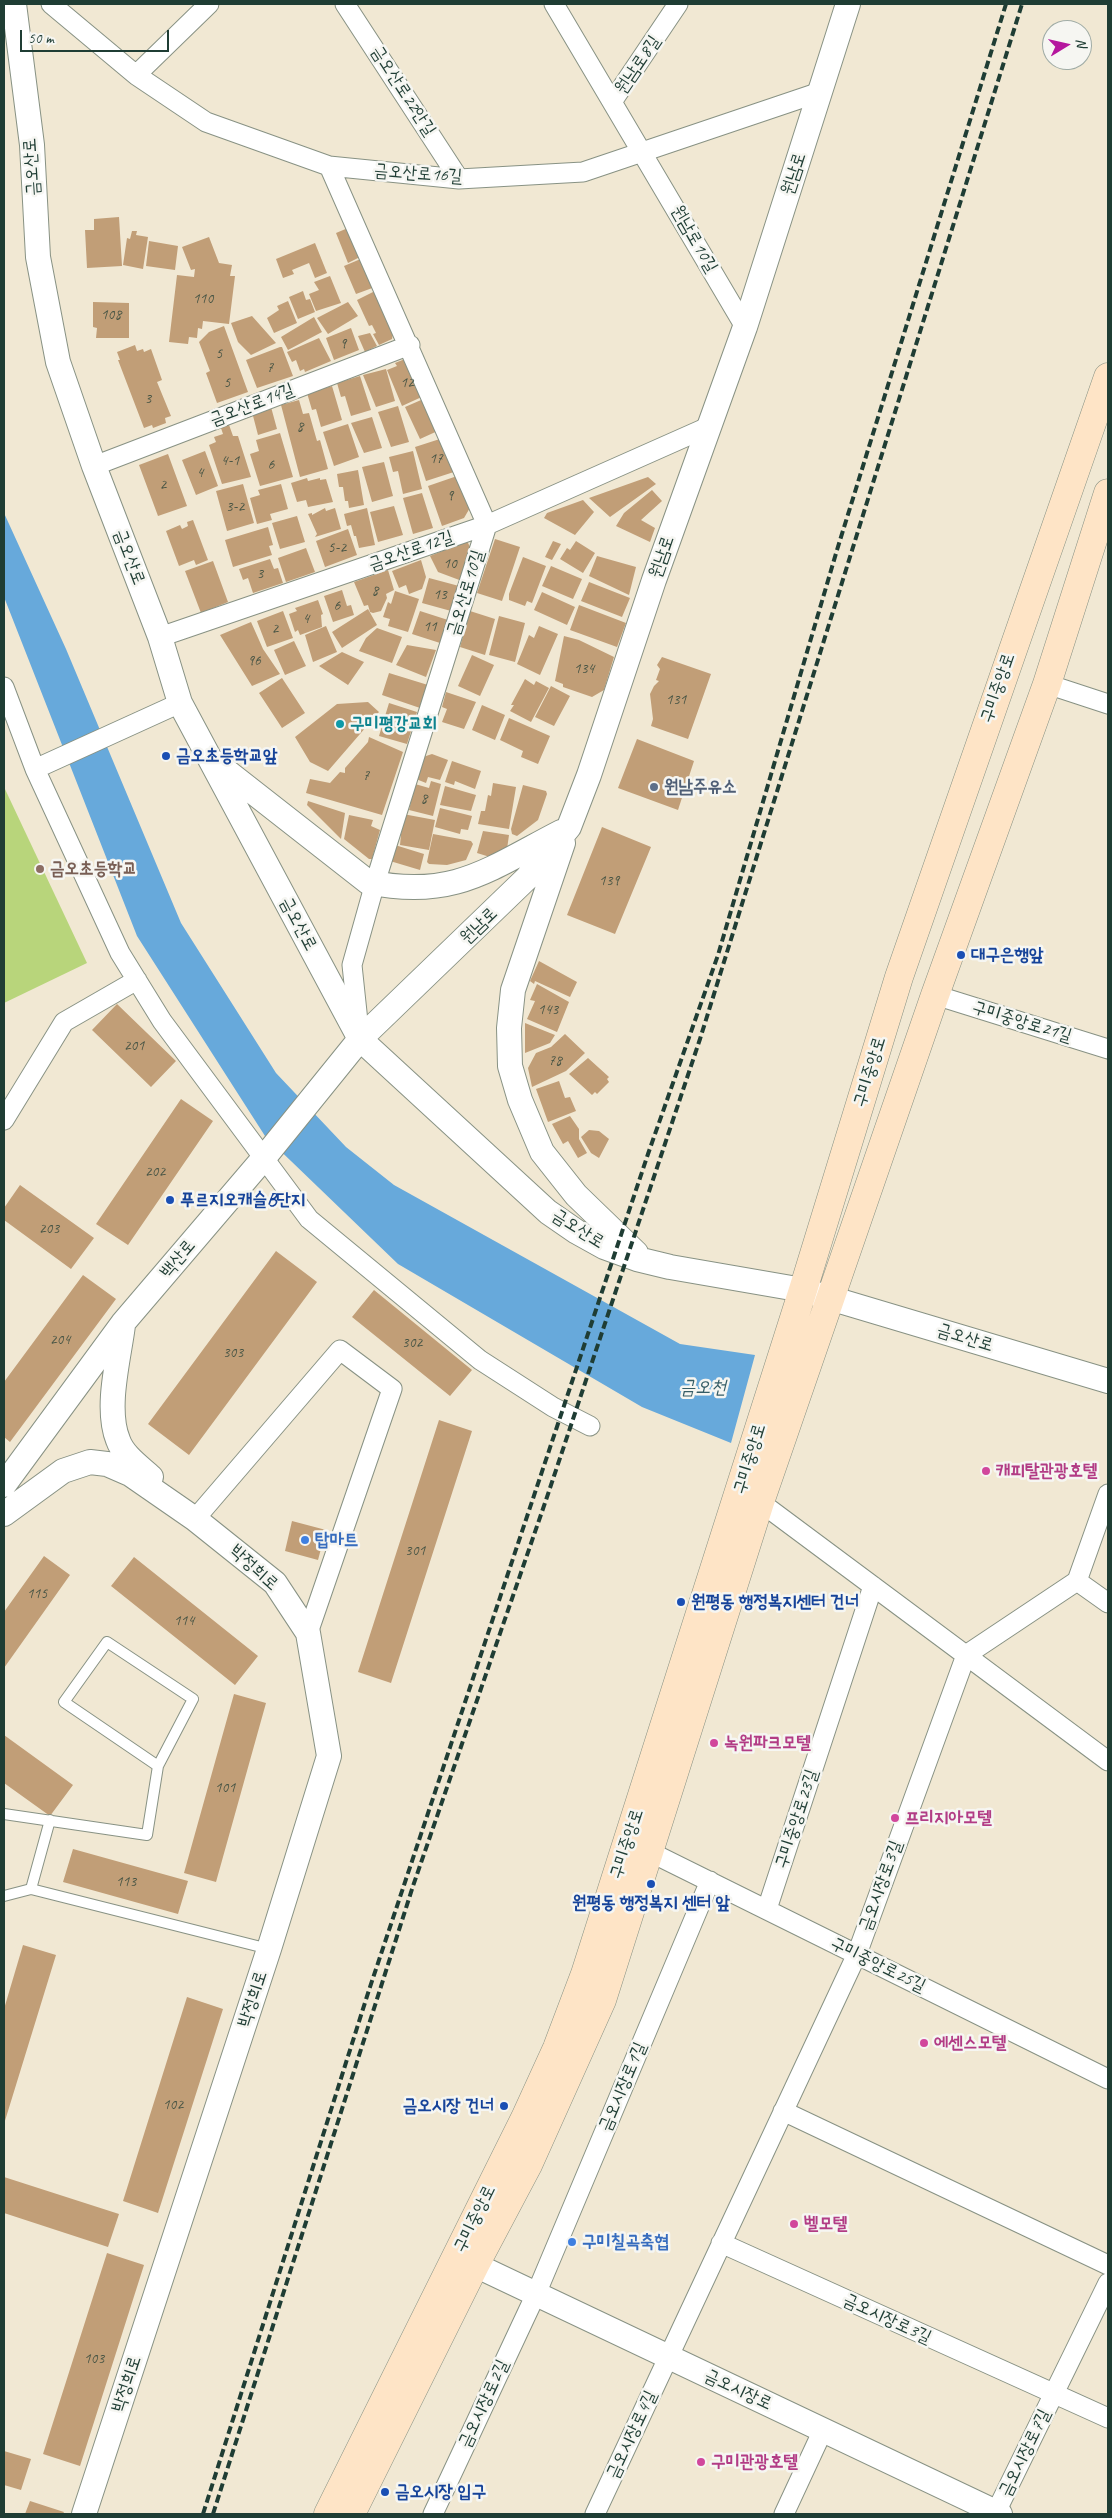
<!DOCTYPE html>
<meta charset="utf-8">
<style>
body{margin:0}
#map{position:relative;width:1112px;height:2518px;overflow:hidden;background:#f1e8d3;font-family:Caveat,sans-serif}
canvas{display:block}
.frame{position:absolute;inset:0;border:5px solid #1f3d34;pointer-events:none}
.north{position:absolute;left:1042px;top:20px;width:50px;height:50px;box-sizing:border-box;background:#f6f6f2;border:1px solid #a0aca6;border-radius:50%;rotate:81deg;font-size:14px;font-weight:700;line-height:20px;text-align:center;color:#1f3d34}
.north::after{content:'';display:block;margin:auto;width:18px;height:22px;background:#b5179e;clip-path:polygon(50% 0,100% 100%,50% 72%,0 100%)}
.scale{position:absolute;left:20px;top:30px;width:149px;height:22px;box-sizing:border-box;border:2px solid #1f3d34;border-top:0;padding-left:6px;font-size:15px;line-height:18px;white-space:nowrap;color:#1f3d34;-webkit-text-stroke:4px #f6f6f2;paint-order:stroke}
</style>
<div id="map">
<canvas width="1112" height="2518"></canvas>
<div class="frame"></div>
<div class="north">N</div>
<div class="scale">50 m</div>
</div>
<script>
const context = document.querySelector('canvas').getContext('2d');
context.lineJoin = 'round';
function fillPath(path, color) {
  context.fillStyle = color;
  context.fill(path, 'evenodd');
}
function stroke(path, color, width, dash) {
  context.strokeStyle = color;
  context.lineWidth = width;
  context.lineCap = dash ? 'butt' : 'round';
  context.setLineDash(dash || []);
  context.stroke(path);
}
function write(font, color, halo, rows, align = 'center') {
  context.font = font + ' Caveat,"Poor Story",sans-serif';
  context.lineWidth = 5;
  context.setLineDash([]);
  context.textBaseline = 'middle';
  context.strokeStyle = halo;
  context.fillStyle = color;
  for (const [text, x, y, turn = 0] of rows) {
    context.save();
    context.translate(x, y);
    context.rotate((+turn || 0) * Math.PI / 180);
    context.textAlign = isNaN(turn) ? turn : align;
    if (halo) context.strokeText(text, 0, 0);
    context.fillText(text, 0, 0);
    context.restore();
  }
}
fillPath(new Path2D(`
 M4,787L87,963L4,1003Z`), '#b8d57b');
fillPath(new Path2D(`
 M4,513L66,649L181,923L276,1073L346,1147L394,1185L680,1344L755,1355L731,1443L642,1407L398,1264L265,1136L137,936L4,597Z`), '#67a9db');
fillPath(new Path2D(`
 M119,217L122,266L87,268L85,230H94V219Z
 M348,228L360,257L348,263L336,233Z
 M132,231H137L136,235L148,237L143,269L123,265L127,238L130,239Z
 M209,237L219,263L232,265L230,276H235L229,324L203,321L202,329L198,328L197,338L189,337L188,344L169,342L177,275L194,277L195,269L191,270L182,247Z
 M149,241L178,246L175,270L146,266Z
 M315,243L327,273L315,278L309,263L292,270L294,274L283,278L276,259Z
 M363,258L375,287L356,294L344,266Z
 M330,276L341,303L316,311L309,294L319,290L314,282Z
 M303,291L306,300L310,299L315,312L298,319L289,297Z
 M375,291L394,329L392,339L379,345L373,334L376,333L372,325L369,326L357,300Z
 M288,301L297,323L274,333L267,318L279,310L277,306Z
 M93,302L129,303V338H96L97,328L93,327Z
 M348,302L358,316L328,334L317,318Z
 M252,316L276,343L251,355L238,342L231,323Z
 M314,317L322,332L288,350L281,337Z
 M224,326L248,392L217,403L206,373L210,371L199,342L209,332Z
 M351,328L359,350L334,360L326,338Z
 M370,333L377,346L365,352L358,336Z
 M319,338L331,361L305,372L304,369L300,371L296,360L292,362L287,352Z
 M135,345L137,351L143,349L144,352L151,349L162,380L157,382L171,416L165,418L166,423L153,428L152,425L144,428L118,360H120L117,352Z
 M280,347H282L293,376L257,388L246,360Z
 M410,357L426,395L402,406L387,370L397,366L395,363Z
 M386,369L395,401L376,407L363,375Z
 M360,376L371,410L351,416L345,396L341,397L337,383Z
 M332,386L342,420L321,427L316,409L312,410L307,393Z
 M428,397L442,429L420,439L405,407Z
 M299,400L303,414L309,413L317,441L320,440L328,469L300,477L281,405Z
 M398,406L409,442L391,447L378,412Z
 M271,407L277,429L258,435L252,412Z
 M372,417L382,448L364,453L351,423Z
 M228,422L233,436H238L251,477L222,484L209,445L216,442L214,437L223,434L220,425Z
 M348,424L359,457L334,466L323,432Z
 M280,433L293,477L260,486L250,454L259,451L256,440Z
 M446,437L457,471L426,481L415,447Z
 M205,451L218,486L196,495L182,460Z
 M413,451L422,489L403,494L398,471L393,472L389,457Z
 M168,454L187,506L158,516L139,465Z
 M384,462L393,496L372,502L362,467Z
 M358,470L364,505L349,508L348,501H345L343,487H339L337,474Z
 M460,475L471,506L464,518L442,526L428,486Z
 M648,477L656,484L610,517L589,498Z
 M307,478L308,481L320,478V480L326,479L333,502L308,507L306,500L297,502L291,483Z
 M243,484L254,523L227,531L216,491Z
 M281,484L288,509L270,514L272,520L257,524L250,498L260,495L258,490Z
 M652,490L662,501L641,520L655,528L650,542L616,526L624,513Z
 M422,493L433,528L413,534L403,498Z
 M583,500L594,512L575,535L544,518L547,513Z
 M394,506L403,535L378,542L370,512Z
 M325,508L326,511L335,508L341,529L315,537L317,534L308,514L312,513V515Z
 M367,508L375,545L359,548L356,536H354L351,525L347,526L344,514Z
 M297,516L305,542L280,549L272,523Z
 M193,520L208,560L196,565L194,560L179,566L166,531L180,525L182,529L188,526L187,522Z
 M268,527L273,545L269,546L272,555L233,567L225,540Z
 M348,529L357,555L325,567L316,541Z
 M495,539L520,547L502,601L477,593Z
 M467,541L471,549L462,581L438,572L430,556Z
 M553,541L561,544L552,560L545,557Z
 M576,541L595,553L583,573L560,559L567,548L570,550Z
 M306,548L315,572L286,582L278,558Z
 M597,556L636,567L629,595L589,576Z
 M523,557L546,566L532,603L527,601L525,606L509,600V594Z
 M270,559L274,569L278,568L283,583L253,593L248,578L243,580L239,569Z
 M421,560L426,577L422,589L409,594L406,585L399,588L392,571Z
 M213,561L228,602L201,613L185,571Z
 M551,566L582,579L573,599L542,586Z
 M388,570L394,590L386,594L387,598L381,611L373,613L370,612L368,605L364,606L354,582Z
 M429,578L459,586L451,611L422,603Z
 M589,582L630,598L622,617L581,601Z
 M342,590L347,606L351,605L354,615L333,622L324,596Z
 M395,591L419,599L408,632L388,626L390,619L383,617L388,602L391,604Z
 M542,592L575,607L567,625L534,610Z
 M318,600L323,614L321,615L322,627L300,635L298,630L295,632L289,614L297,611L295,608Z
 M579,605L626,623L617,647L570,630Z
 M368,609L377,625L342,648L332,632Z
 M283,611L293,638L267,647L257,621Z
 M420,611L448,620L440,643L412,634Z
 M470,611L495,619L485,655L460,647Z
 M499,616L525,623L515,662L489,655Z
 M251,622L263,649L280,674L252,686L220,635Z
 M326,626L337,652L313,662L305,635Z
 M539,626L558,634L540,675L517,664L529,635L534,638Z
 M377,628L402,637L392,663L359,651L366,638Z
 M564,636L579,640L614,657L604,690L592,697L563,687V684L555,681Z
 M294,641L306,666L285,675L274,650Z
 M407,645L436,650L426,677L396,665Z
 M342,652L364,662L348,685L319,666Z
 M472,655L494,665L480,696L458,686Z
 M662,657L711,674L688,739L651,726L653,719L650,694L654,686L659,681L656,680L660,669L657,665Z
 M389,673L428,685L420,708L382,695Z
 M282,678L305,713L282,728L259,693Z
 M525,679L534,685L536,681L549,688L531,722L510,711L514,705H511Z
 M551,686L570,696L554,726L535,717Z
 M446,692L476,702L464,729L442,722L447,709L442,707Z
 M368,702L379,712L328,771L310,762L295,737L337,704Z
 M389,703L417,712L407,744L379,736Z
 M482,705L505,715L495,740L472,730Z
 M509,718L550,736L538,764L521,757L523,751L500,740Z
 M369,737L403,752L382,815L306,793L310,779L330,783L340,772L345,773V768L368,742Z
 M637,739L694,761L678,810L618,788Z
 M432,754L448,760L440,780L428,777L426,783L416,779L423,757Z
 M452,761L481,771L475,789L455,781L454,785L445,782Z
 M431,781L441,784L433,816L409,810L415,784L429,788Z
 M493,783L516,787L509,829L478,824L481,811H485L488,795L491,796Z
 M523,785L546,791L547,794L538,820L517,836L512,834L511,829Z
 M445,786L476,795L471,811L440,805Z
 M308,801L345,813L341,839L307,805Z
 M440,808L472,816L468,830L461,829L460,834L435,827Z
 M403,814L435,820L429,850L400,845Z
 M349,815L373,820L371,826L380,830L372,859H369L344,839Z
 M602,827L651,847L615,934L567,915Z
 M483,831L509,835L507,849L490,857L477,853Z
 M433,834L471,841L473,844L466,860L447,865L429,864L427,862Z
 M395,845L424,854L420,870L390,861Z
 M539,961L577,982L570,997L535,981L534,984L530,981Z
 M537,984L569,1002L557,1032L527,1019L535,1001L530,1000Z
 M117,1004L176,1061L151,1087L92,1030Z
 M525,1023L555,1035L550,1043L525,1053Z
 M565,1034L585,1053L566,1071L532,1087L528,1068L536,1053L551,1047Z
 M588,1058L609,1077L607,1079L609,1082L597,1094L595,1092L592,1095L569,1074Z
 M559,1081L565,1098L570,1097L576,1111L548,1122L536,1089Z
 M181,1099L213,1121L128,1245L96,1224Z
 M570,1116L579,1129V1139L587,1153L578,1158L568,1141L563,1144L552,1124Z
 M589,1130L599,1131L609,1139L599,1158L591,1153L581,1137Z
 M20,1185L94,1238L71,1269L4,1220V1208Z
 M276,1251L317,1282L189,1455L148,1424Z
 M83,1275L116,1299L10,1442L4,1437V1382Z
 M374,1290L472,1370L450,1396L352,1317Z
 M439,1420L472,1431L391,1683L358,1672Z
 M292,1521L326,1530L318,1560L285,1551Z
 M44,1556L70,1575L4,1668V1612Z
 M134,1557L258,1656L235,1685L111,1586Z
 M234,1694L266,1703L216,1882L184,1873Z
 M4,1735L73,1785L50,1816L4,1783Z
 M73,1849L188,1881L178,1914L63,1882Z
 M23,1945L56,1955L4,2124V2009Z
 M187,1997L223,2009L158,2213L123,2201Z
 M4,2177L119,2214L108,2247L4,2213Z
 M107,2253L144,2265L80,2466L43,2454Z
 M4,2451L31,2459L21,2490L4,2485Z
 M30,2501L64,2512L63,2514H25Z`), '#c19e77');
const service = new Path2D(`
 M4,1814L147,1835L158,1766L64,1702L107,1642L193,1699L158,1766
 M31,1889L50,1820
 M4,1896L31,1889L269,1949`);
const minor = new Path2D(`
 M51,4L136,75L206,122L329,166L459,179L583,172L820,92
 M345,4L459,179
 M554,4L612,102
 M678,4L612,102L745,327
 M136,75L209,4
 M329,166L487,525L375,883L352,965L359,1031
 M94,466L410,345
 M160,637L487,525L710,426
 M1047,684L1108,704
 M4,687L35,769L120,953L162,1021L309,1219L480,1360L553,1407L590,1426
 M35,769L180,703
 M935,995L1108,1049
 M4,1120L64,1022L137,980
 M760,1502L1108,1761
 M195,1519L340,1350L392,1389L308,1633
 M1077,1581L1108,1603
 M648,1851L1108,2079
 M767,1909L873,1586
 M783,2111L1108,2265
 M721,2243L1108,2418
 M433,2514L536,2294L710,1881
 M595,2514L857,1954L966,1655L1077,1581L1108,1494
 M784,2514L823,2430
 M995,2514L1108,2283`);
const tertiary = new Path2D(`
 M14,4L32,145L38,257L58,362L94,466L160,637L180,703L360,1039L548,1212L577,1232L604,1247L637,1259L670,1267L803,1290L1108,1381
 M216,763L368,882C453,900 489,869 561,832
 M563,843L513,990L509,1028L510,1066L520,1100L542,1152L576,1195L636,1253
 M123,1325C119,1358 105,1408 118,1440C123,1455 139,1466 151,1477
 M4,1485L123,1323L263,1159L360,1039L527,878L569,827L589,775L654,580L745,327L848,4
 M4,1514L63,1471L90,1462L107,1464L130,1474L195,1519L275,1583L308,1633L329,1756L269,1949L84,2514
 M475,2265L1000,2514`);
const secondary = new Path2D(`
 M328,2514L525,2118L557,2048L585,1974L803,1290L899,977L1108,377
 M351,2514L475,2265L528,2165L602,2000L760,1502L935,995L1047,684L1108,493`);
stroke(service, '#889284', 12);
stroke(minor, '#889284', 21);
stroke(tertiary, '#889284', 26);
stroke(secondary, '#889284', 29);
stroke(service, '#fff', 10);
stroke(minor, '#fff', 19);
stroke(tertiary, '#fff', 24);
stroke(secondary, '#fee4c6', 28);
stroke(new Path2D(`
 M203,2514L369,1990L648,1154L718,955L837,550L1006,4
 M213,2514L413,1886L546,1500L700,1039L1022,4`), '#1f3d34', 4, [8, 4]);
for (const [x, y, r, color] of [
 [340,724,5,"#0f9aa8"],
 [166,756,5,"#1a4fb4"],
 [654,787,5,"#5c6f8a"],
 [40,869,5,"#8d6e63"],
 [961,955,5,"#1a4fb4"],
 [170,1200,5,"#1a4fb4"],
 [986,1471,5,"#d1479c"],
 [305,1540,5,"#3f7fe0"],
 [681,1602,5,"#1a4fb4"],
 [714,1743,5,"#d1479c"],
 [895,1818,5,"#d1479c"],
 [651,1884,5,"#1a4fb4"],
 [924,2043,5,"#d1479c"],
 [504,2106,5,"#1a4fb4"],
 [794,2224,5,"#d1479c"],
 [572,2242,5,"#3f7fe0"],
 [701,2462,5,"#d1479c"],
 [385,2492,5,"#1a4fb4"]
]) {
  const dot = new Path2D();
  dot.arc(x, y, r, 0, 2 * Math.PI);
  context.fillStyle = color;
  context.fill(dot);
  stroke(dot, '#f6f6f2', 2);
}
write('15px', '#485545', null, [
 ["110",203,299],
 ["108",111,315],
 ["9",343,344],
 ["5",219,354],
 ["7",270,368],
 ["5",227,383],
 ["12",407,383],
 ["3",148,399],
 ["8",300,427],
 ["17",436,459],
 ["4-1",230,461],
 ["6",271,465],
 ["4",200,473],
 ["2",163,485],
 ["9",450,496],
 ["3-2",235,507],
 ["5-2",337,548],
 ["10",450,564],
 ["3",260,574],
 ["8",375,591],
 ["13",440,595],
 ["6",337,606],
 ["4",306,619],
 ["11",430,627],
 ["2",275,629],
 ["96",254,661],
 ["134",584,669],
 ["131",676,700],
 ["7",366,776],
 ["8",424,799],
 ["139",609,881],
 ["143",548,1010],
 ["201",134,1046],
 ["78",555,1061],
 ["202",155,1172],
 ["203",49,1229],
 ["204",60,1340],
 ["302",412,1343],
 ["303",233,1353],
 ["301",415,1551],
 ["115",37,1594],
 ["114",184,1621],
 ["101",225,1788],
 ["113",126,1882],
 ["102",173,2105],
 ["103",94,2359]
]);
write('18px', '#1f3d34', '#f6f6f2', [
 ["원남로8길",638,65,-56],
 ["금오산로22안길",403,91,57],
 ["금오산로",32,167,-94],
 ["금오산로16길",418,174,4],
 ["원남로",794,174,-72],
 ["원남로10길",694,239,60],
 ["금오산로14길",252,405,-21],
 ["금오산로12길",411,551,-19],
 ["금오산로",129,557,69],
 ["원남로",662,557,-71],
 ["금오산로10길",466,593,-73],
 ["구미중앙로",998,688,-71],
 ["금오산로",298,924,62],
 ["원남로",479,926,-44],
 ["구미중앙로21길",1022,1022,17],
 ["구미중앙로",870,1072,-73],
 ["금오산로",578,1229,32],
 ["백산로",178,1259,-50],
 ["금오산로",965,1338,17],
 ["구미중앙로",750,1459,-73],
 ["박정희로",254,1568,42],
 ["구미중앙로23길",797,1819,-72],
 ["구미중앙로",627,1844,-72],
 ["금오시장로3길",881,1886,-70],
 ["구미중앙로25길",878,1965,26],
 ["박정희로",253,1999,-72],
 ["금오시장로1길",623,2087,-67],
 ["구미중앙로",475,2219,-64],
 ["금오시장로3길",887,2319,25],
 ["박정희로",127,2384,-72],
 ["금오시장로",738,2390,25],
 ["금오시장로2길",484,2404,-65],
 ["금오시장로4길",632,2435,-65],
 ["금오시장로7길",1025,2453,-64]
]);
write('bold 18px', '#0d838f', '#f6f6f2', [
 ["구미평강교회",350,724]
], 'left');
write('bold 18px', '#164399', '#f6f6f2', [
 ["금오초등학교앞",176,756],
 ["대구은행앞",971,955],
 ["푸르지오캐슬B단지",180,1200],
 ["원평동 행정복지센터 건너",691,1602],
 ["원평동 행정복지 센터 앞",651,1903,"center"],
 ["금오시장 건너",494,2106,"right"],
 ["금오시장 입구",395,2492]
], 'left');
write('bold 18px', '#4e5e75', '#f6f6f2', [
 ["원남주유소",664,787]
], 'left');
write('bold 18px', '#785e54', '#f6f6f2', [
 ["금오초등학교",50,869]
], 'left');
write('bold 18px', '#b23c85', '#f6f6f2', [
 ["캐피탈관광호텔",996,1471],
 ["녹원파크모텔",724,1743],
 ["프리지아모텔",905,1818],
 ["에센스모텔",934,2043],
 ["벨모텔",804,2224],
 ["구미관광호텔",711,2462]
], 'left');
write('bold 18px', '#366cbe', '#f6f6f2', [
 ["탑마트",315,1540],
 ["구미칠곡축협",582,2242]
], 'left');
write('italic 19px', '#355d66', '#f6f6f2', [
 ["금오천",703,1388]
]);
</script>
